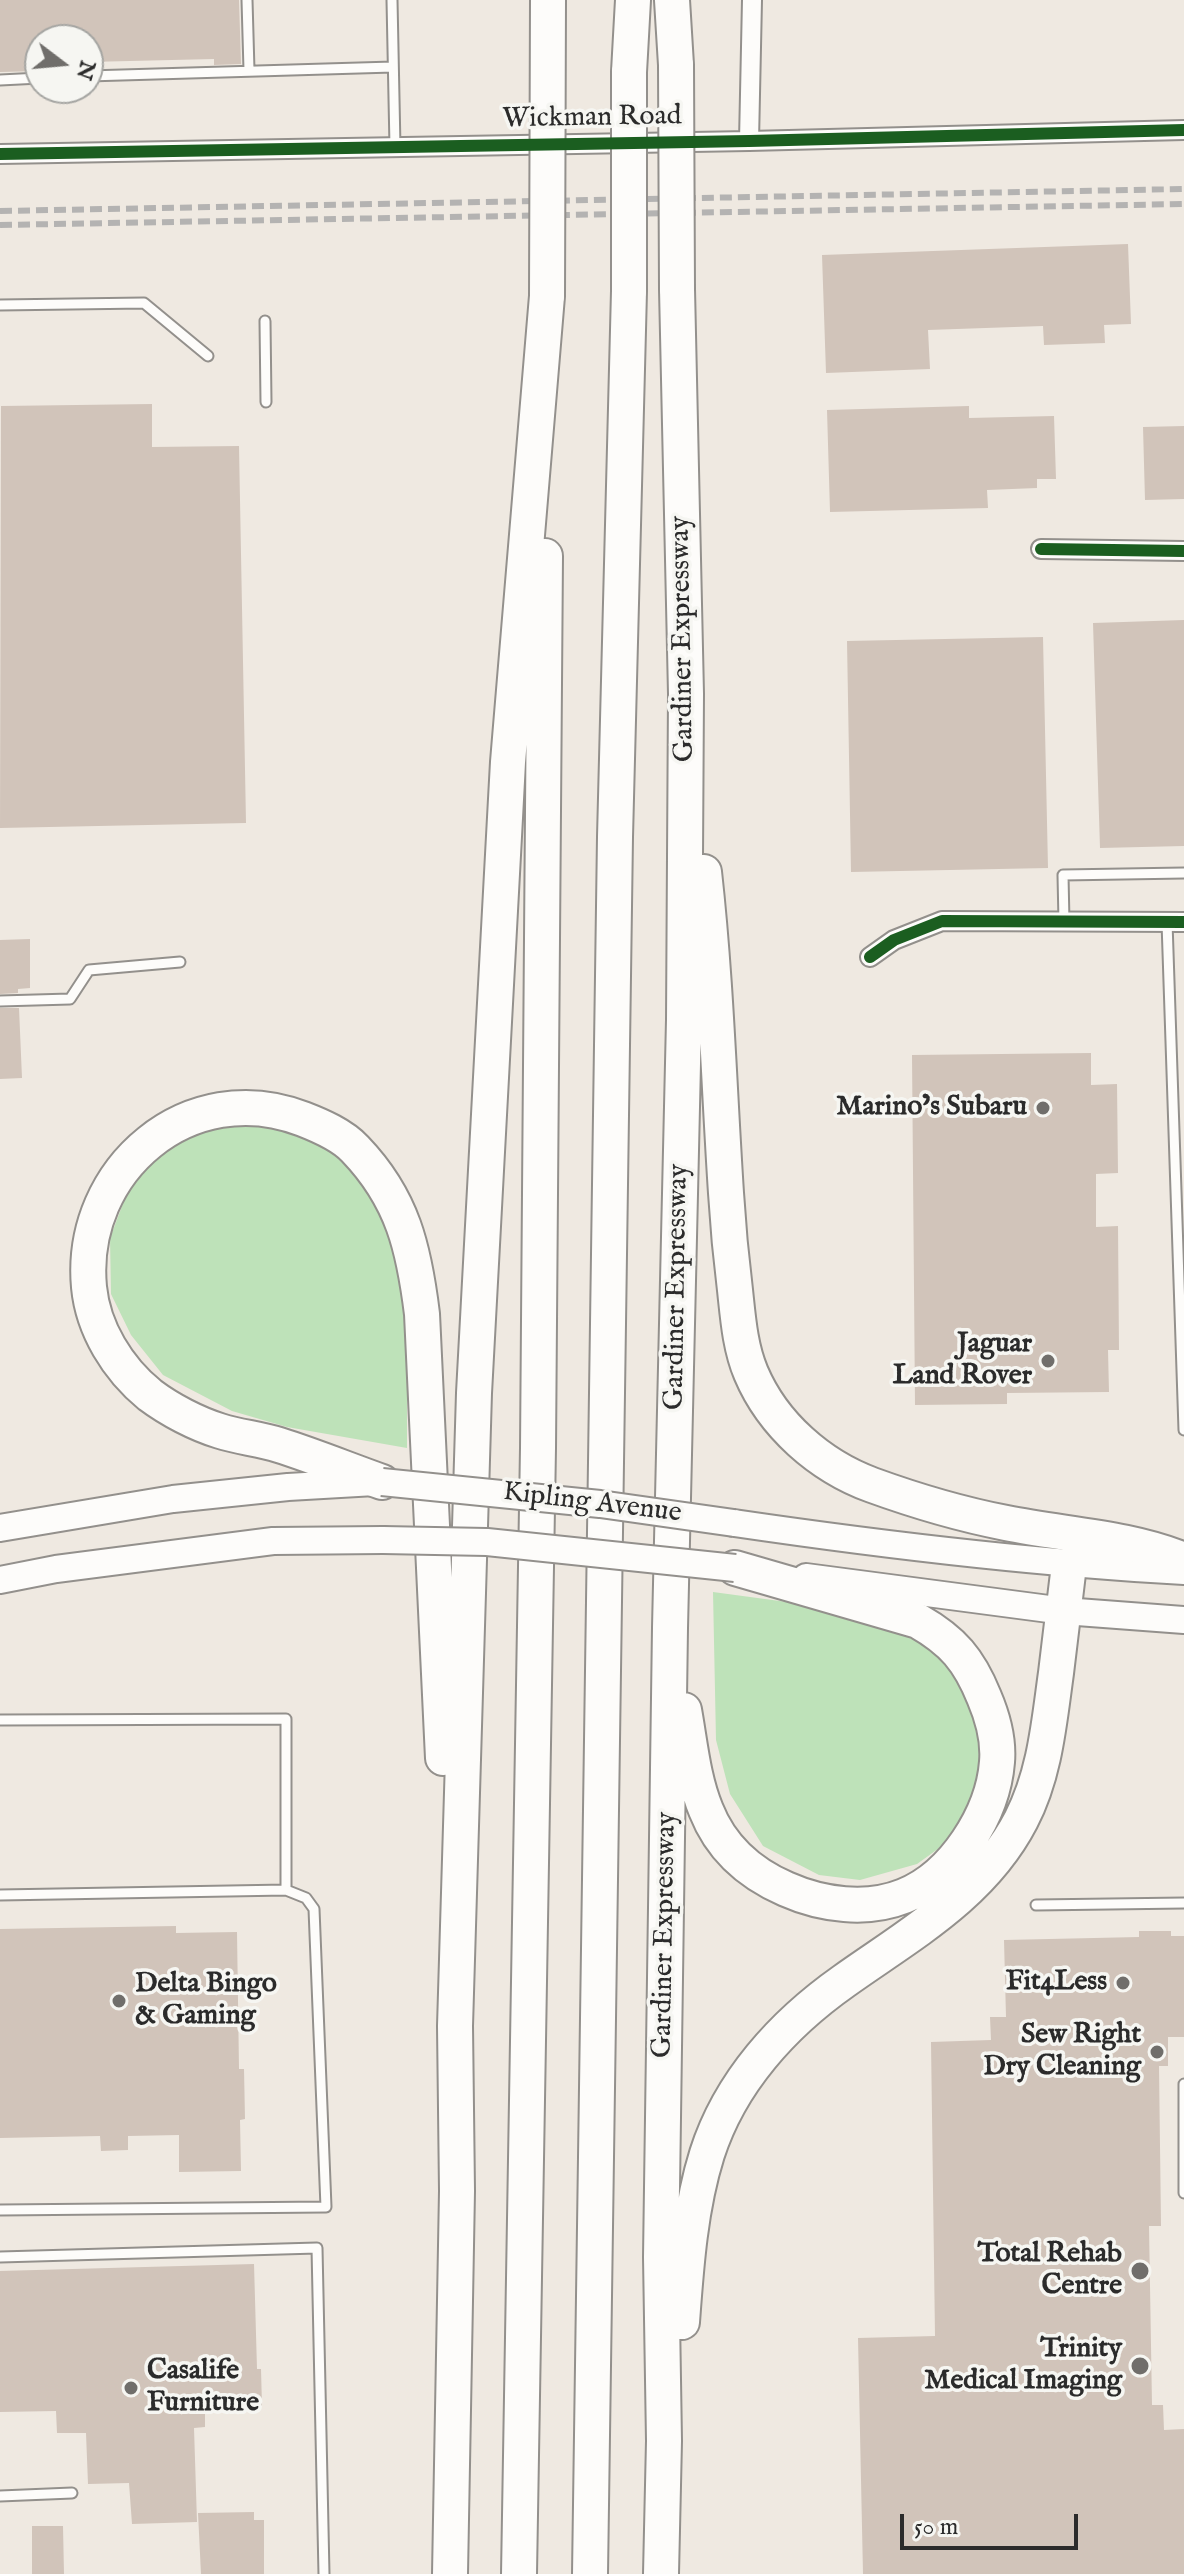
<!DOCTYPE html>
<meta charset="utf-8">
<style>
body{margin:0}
#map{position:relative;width:1184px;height:2574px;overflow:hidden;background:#efe9e1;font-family:"IM FELL English",serif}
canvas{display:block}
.north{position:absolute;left:24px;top:24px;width:80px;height:80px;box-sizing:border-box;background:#f6f6f2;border:2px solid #a5a5a2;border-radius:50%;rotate:106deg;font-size:22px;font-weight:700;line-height:32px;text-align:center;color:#2b2b2b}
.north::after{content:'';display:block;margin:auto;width:28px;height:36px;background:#706e6b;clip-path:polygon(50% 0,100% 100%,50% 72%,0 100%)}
.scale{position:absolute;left:900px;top:2514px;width:178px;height:36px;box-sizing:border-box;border:4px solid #2b2b2b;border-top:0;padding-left:10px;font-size:24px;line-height:28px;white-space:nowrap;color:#2b2b2b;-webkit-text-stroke:6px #f6f6f2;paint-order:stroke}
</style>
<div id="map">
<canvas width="1184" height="2574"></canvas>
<div class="north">N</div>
<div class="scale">50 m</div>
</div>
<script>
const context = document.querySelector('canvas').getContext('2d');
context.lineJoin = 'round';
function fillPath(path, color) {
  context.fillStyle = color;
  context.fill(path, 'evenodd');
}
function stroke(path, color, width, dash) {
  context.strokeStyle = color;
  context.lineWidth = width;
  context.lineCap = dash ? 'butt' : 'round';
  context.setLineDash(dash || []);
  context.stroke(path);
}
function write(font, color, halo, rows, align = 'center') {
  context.font = font + ' "IM FELL English",serif';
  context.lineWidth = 7;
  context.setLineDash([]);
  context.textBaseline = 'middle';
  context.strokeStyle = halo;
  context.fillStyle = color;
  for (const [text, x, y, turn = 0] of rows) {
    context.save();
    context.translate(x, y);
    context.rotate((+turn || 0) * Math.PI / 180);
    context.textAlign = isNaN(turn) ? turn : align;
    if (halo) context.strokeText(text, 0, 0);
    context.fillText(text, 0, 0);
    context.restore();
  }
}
fillPath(new Path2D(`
 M248,1118L289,1124L341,1153L371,1190L398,1246L407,1299V1448L287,1427L232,1411L163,1375L131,1335L111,1294L110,1238L127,1193L154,1156L195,1130Z
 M713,1592L802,1604L927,1642L967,1683L980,1726L981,1752L976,1787L956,1836L917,1864L860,1880L819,1875L763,1846L730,1794L716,1740Z`), '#bee2b9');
fillPath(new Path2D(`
 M0,0H239L241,64L214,65V59L88,62V40H40V71L0,72Z
 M1128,244L1131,324L1104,325L1105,343L1044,345L1043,326L928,330L930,369L826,373L822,255Z
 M152,404V447L239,446L246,823L0,828L1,406Z
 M969,406V418L1054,416L1056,479H1037V488L987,490L988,508L830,512L827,410Z
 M1184,426V499L1145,500L1143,427Z
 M1184,620V846L1100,848L1093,623Z
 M1043,637L1048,868L851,872L847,641Z
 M30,939V988L18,989V993L0,994V940Z
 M0,1008H19L22,1078L0,1079Z
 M1091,1053V1085L1117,1084L1118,1173L1096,1174V1227L1118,1226L1119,1350H1108L1109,1392L1007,1393V1404L915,1405L912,1055Z
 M176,1926V1933L237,1932L239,2069H244L245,2119L240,2120L241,2171L179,2172V2135L128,2136V2150L101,2151L100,2136L0,2138V1929Z
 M1139,1931H1171V1936H1184V2037H1168V2066H1159L1161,2226H1149L1152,2405H1163L1164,2430L1184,2429V2574H863L858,2338L935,2336L931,2042L991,2040L990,2017H1006L1004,1940L1139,1937Z
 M254,2264L257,2369H261L262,2406L205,2407V2427L194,2428L197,2522L132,2524L129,2483L88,2484L86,2433H57L56,2411L0,2412V2271Z
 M254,2512V2520H264V2574H201L198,2513Z
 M32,2526H63L64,2574H32Z`), '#d1c4ba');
const lane = new Path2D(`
 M247,0L249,70
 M392,0L395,147
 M88,76L393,67
 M0,80L40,78
 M0,305L144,303L208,356
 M265,321L266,402
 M1064,922L1063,875L1184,873
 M1167,922L1184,1430
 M0,1001L70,999L89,970L180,962
 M0,1720L286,1719V1890
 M0,1895L286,1890L306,1898L314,1909L326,2207L0,2210
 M1036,1905L1184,1903
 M1184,2084V2193
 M0,2257L317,2248L324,2574
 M0,2496L72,2493`);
const street = new Path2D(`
 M749,141L752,0
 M0,154L749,141L1184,130
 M1041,549L1184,551
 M870,957L894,940L942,921L1184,922`);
const secondary = new Path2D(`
 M734,1523C884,1545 1033,1563 1184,1571
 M0,1528L173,1499L288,1487L375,1482
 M806,1577L1064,1611L1184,1620
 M0,1580L56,1569L273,1541L383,1540`);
const highway = new Path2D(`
 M672,0L676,65
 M629,72L633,0
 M704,872C716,979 719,1086 726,1193C728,1226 731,1258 735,1290C738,1318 740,1347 751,1373C773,1425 820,1466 872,1485C916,1501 960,1514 1006,1523C1065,1535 1128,1537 1184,1560
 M382,1482C348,1470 314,1456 279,1445C260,1439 239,1437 220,1431C197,1424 170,1410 150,1395C118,1369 93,1329 89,1287C78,1169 190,1075 303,1119C321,1126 342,1135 355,1149C403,1199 414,1249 422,1314L443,1758
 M684,1710C690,1743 693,1779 706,1810C721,1848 749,1873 786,1889C822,1905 867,1911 904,1896C954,1876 993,1814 997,1762C999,1739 993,1718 984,1697C969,1660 953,1641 918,1621L735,1568
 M682,2322C686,2267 690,2208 707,2154C730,2082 783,2024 844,1981C910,1934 982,1895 1021,1820C1045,1774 1049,1723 1056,1673C1060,1637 1065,1601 1069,1565
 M450,2574L457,2191L455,2026L474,1393L508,762L547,296
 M519,2574L538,1448L545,556
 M590,2574L615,837L629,291
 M661,2574L664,2441L661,2257L670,1628L684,1020L686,694L677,289`);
stroke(lane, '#93908c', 13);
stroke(street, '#93908c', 22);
stroke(secondary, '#93908c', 30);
stroke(highway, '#93908c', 38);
stroke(lane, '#fdfcfa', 9);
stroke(street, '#fdfcfa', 18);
stroke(secondary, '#fdfcfa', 26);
stroke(highway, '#fdfcfa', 34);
stroke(new Path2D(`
 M0,211L1184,189
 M0,225L1184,204`), '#b4b3b2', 6, [12, 6]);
const secondaryBridge = new Path2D(`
 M382,1482L600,1504L734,1523
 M383,1540L487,1542L735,1568`);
const highwayBridge = new Path2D(`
 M676,65L677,289
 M629,291V72
 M547,296L548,0`);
stroke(secondaryBridge, '#93908c', 30, []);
stroke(highwayBridge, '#93908c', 38, []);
stroke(secondaryBridge, '#fdfcfa', 26);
stroke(highwayBridge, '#fdfcfa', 34);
stroke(new Path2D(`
 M0,154L749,141L1184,130
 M1041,549L1184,551
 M870,957L894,940L942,921L1184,922`), '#1b5e20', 12);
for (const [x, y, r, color] of [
 [1043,1108,8,"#706e6b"],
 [1048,1361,8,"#706e6b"],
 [1123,1983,8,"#706e6b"],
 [119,2001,8,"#706e6b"],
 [1157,2052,8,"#706e6b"],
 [1140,2271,10,"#706e6b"],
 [1140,2366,10,"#706e6b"],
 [131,2388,8,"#706e6b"]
]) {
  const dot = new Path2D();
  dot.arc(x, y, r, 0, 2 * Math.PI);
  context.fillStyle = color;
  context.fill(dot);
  stroke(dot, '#f6f6f2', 3);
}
write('28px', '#2b2b2b', '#f6f6f2', [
 ["Wickman Road",592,119,-1],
 ["Gardiner Expressway",684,639,-91],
 ["Gardiner Expressway",678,1287,-89],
 ["Kipling Avenue",592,1504,7],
 ["Gardiner Expressway",666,1935,-89]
]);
write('bold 28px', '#2b2b2b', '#f6f6f2', [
 ["Marino’s Subaru",1027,1108],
 ["Jaguar",1032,1345],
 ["Land Rover",1032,1377],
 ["Fit4Less",1107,1983],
 ["Delta Bingo",135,1985,"left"],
 ["& Gaming",135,2017,"left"],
 ["Sew Right",1141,2036],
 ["Dry Cleaning",1141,2068],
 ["Total Rehab",1122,2255],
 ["Centre",1122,2287],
 ["Trinity",1122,2350],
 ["Medical Imaging",1122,2382],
 ["Casalife",147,2372,"left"],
 ["Furniture",147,2404,"left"]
], 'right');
</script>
